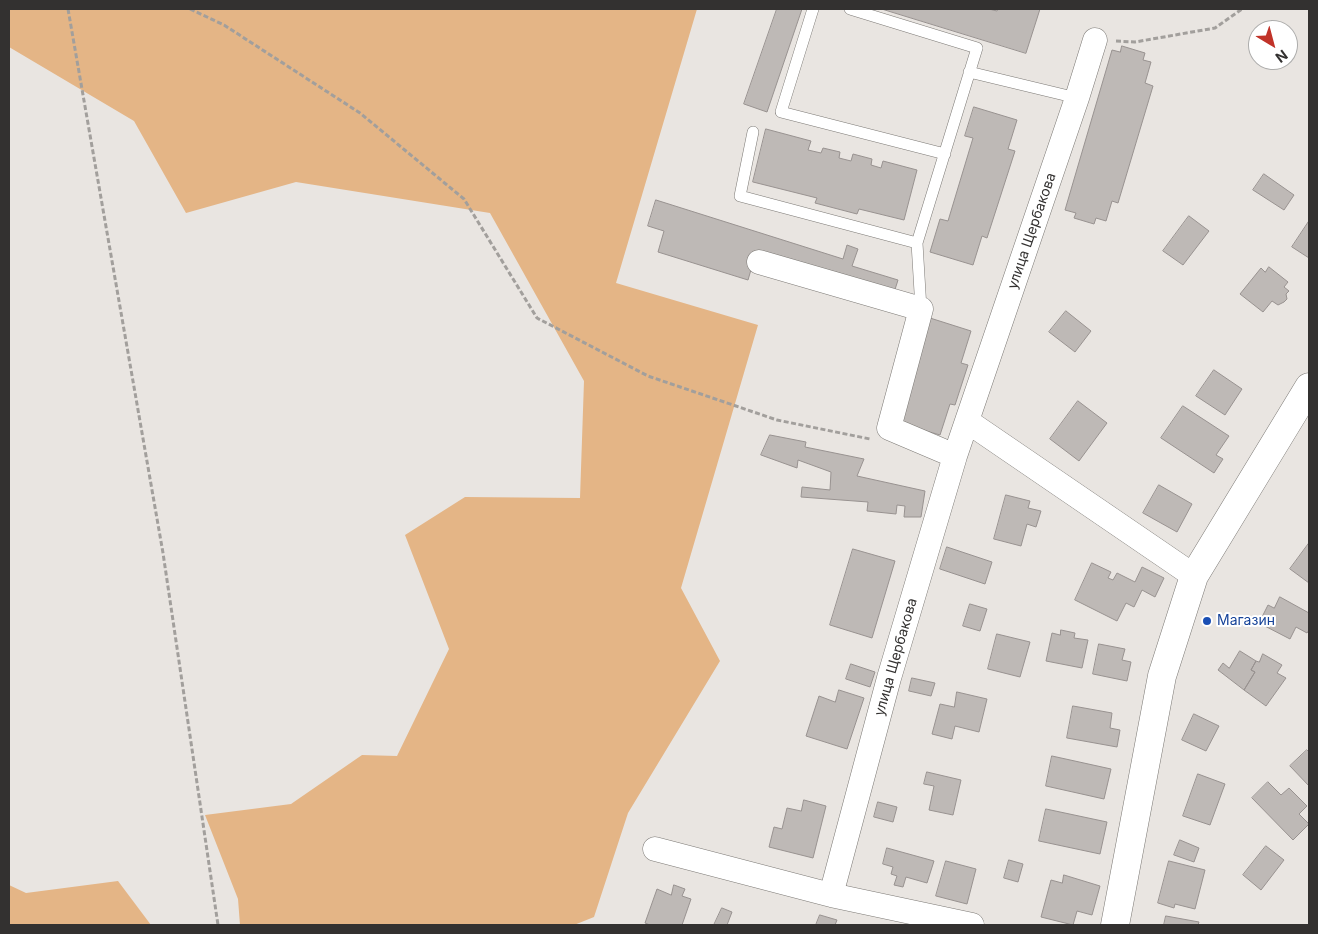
<!DOCTYPE html>
<meta charset="utf-8">
<style>
body{margin:0}
#map{position:relative;width:1318px;height:934px;overflow:hidden;background:#e9e5e1;font-family:Inter,sans-serif}
canvas{display:block}
.frame{position:absolute;inset:0;border:10px solid #333130;pointer-events:none}
.north{position:absolute;left:1248px;top:20px;width:50px;height:50px;box-sizing:border-box;background:#fff;border:1px solid #adadac;border-radius:50%;rotate:143deg;font-size:14px;font-weight:700;line-height:20px;text-align:center;color:#333130}
.north::after{content:'';display:block;margin:auto;width:18px;height:22px;background:#c13329;clip-path:polygon(50% 0,100% 100%,50% 72%,0 100%)}
</style>
<div id="map">
<canvas width="1318" height="934"></canvas>
<div class="frame"></div>
<div class="north">N</div>
</div>
<script>
const context = document.querySelector('canvas').getContext('2d');
context.lineJoin = 'round';
function fillPath(path, color) {
  context.fillStyle = color;
  context.fill(path, 'evenodd');
}
function stroke(path, color, width, dash) {
  context.strokeStyle = color;
  context.lineWidth = width;
  context.lineCap = dash ? 'butt' : 'round';
  context.setLineDash(dash || []);
  context.stroke(path);
}
function write(font, color, halo, rows, align = 'center') {
  context.font = font + ' Inter,sans-serif';
  context.lineWidth = 4;
  context.setLineDash([]);
  context.textBaseline = 'middle';
  context.strokeStyle = halo;
  context.fillStyle = color;
  for (const [text, x, y, turn = 0] of rows) {
    context.save();
    context.translate(x, y);
    context.rotate((+turn || 0) * Math.PI / 180);
    context.textAlign = isNaN(turn) ? turn : align;
    if (halo) context.strokeText(text, 0, 0);
    context.fillText(text, 0, 0);
    context.restore();
  }
}
fillPath(new Path2D(`
 M9,9H697L616,283L758,325L681,588L720,661L628,813L594,917L574,925H240L238,899L205,815L291,804L362,755L397,756L449,649L405,535L465,497L580,498L584,381L490,213L296,182L186,213L134,121L9,47Z
 M118,881L151,925H9V885L26,893Z`), '#e4b586');
const building = new Path2D(`
 M777,9H802L767,112L744,104Z
 M882,9H989L997,11L998,9H1040L1026,53Z
 M1122,46L1145,53L1143,60L1151,62L1145,83L1153,86L1118,203L1112,201L1106,221L1096,218L1094,224L1074,218L1076,213L1065,210L1112,50L1120,52Z
 M974,107L1017,120L1008,149L1015,151L987,238L982,236L973,265L930,252L940,219L948,221L973,138L965,136Z
 M766,129L811,141L808,150L821,153L823,148L840,152L839,158L851,161L853,154L872,159L871,165L881,168L883,161L917,170L904,220L859,209L857,214L815,203L817,198L753,182Z
 M1264,174L1294,195L1284,210L1253,190Z
 M656,200L843,259L847,245L858,249L852,266L898,280L892,299L755,256L748,280L658,252L664,231L648,226Z
 M1189,216L1209,231L1183,265L1163,251Z
 M1309,221V258L1292,247Z
 M1269,267L1288,282L1284,287L1289,291L1286,294L1287,299L1284,302L1278,305L1272,301L1263,312L1240,294L1261,268L1265,272Z
 M1066,311L1091,331L1075,352L1049,332Z
 M930,318L971,331L961,363L968,365L955,405L950,404L940,435L899,423Z
 M1214,370L1242,389L1225,415L1196,396Z
 M1078,401L1107,423L1079,461L1050,439Z
 M1183,406L1229,436L1216,455L1223,459L1214,473L1161,438Z
 M770,435L806,442L805,447L864,459L857,476L925,491L921,517H904L905,506L897,505L896,514L867,511L868,502L801,497L802,487L830,490L831,472L798,460L797,468L761,455Z
 M1159,485L1192,504L1177,532L1143,513Z
 M1006,495L1030,501L1028,508L1041,511L1036,527L1027,524L1021,546L994,539Z
 M1309,543V583L1290,569Z
 M947,547L992,562L985,584L940,569Z
 M853,549L895,561L872,638L830,625Z
 M1092,563L1111,572L1108,578L1113,580L1117,573L1135,582L1142,567L1164,578L1155,597L1142,590L1134,607L1126,603L1117,621L1075,600Z
 M1280,597L1309,613V630L1307,633L1296,627L1290,639L1259,623L1268,605L1274,608Z
 M970,604L987,609L980,631L963,626Z
 M1061,630L1075,633L1074,638L1088,640L1082,668L1046,661L1052,633L1060,635Z
 M997,634L1030,642L1020,677L988,669Z
 M1099,644L1125,649L1122,660L1131,662L1127,681L1093,674Z
 M1240,651L1256,661L1251,670L1255,672L1244,690L1218,670L1223,663L1229,668Z
 M1263,654L1282,665L1277,673L1286,678L1266,706L1244,690L1255,672L1251,670L1256,661L1259,662Z
 M851,664L875,672L870,687L846,679Z
 M912,678L935,683L931,696L909,691Z
 M839,690L864,698L847,749L806,736L819,696L835,702Z
 M957,692L987,699L979,732L955,726L952,739L932,734L940,704L954,707Z
 M1073,706L1112,713L1110,728L1120,730L1117,747L1067,738Z
 M1194,714L1219,726L1206,751L1182,740Z
 M1307,750L1309,752V786L1290,766Z
 M1052,756L1111,769L1104,799L1046,786Z
 M927,772L961,780L953,815L929,810L934,786L924,784Z
 M1198,774L1225,784L1210,825L1183,816Z
 M1268,782L1281,795L1289,788L1307,806L1299,814L1309,824L1293,840L1252,798Z
 M804,800L826,806L813,858L769,847L774,827L782,829L787,808L801,811Z
 M878,802L897,807L893,822L874,817Z
 M1046,809L1107,822L1100,854L1039,841Z
 M1180,840L1199,848L1194,862L1174,855Z
 M1266,846L1284,860L1261,890L1243,875Z
 M887,848L934,861L927,883L906,877L903,887L894,885L897,876L891,874L893,867L883,864Z
 M1009,860L1023,864L1018,882L1004,878Z
 M946,861L976,869L967,904L936,896Z
 M1169,861L1205,870L1195,909L1175,904L1174,908L1158,903Z
 M1064,875L1100,886L1092,915L1077,911L1073,925L1041,917L1051,880L1062,883Z
 M674,885L685,889L682,896L691,899L682,925H650L645,923L657,889L671,895Z
 M722,908L732,912L727,925H714Z
 M820,915L837,920L835,925H816Z
 M1166,916L1199,922L1198,925H1164Z`);
fillPath(building, '#beb9b6');
stroke(building, '#989290', 1);
const service = new Path2D(`
 M813,9L781,112L945,154
 M850,9L977,48L917,243L921,309
 M969,72L1077,98
 M753,132L740,196L917,243`);
const minor = new Path2D(`
 M759,262L921,309L889,428L955,456
 M967,421L1194,576
 M655,849L831,895L972,925
 M831,895L889,678L955,456L1077,98L1095,40`);
const tertiary = new Path2D(`
 M1115,925L1162,676L1194,576L1309,387`);
stroke(service, '#7d7a76', 12);
stroke(minor, '#7d7a76', 25);
stroke(tertiary, '#7d7a76', 29);
stroke(new Path2D(`
 M68,9L163,553L218,925
 M190,9L224,25L360,113L464,199L537,318L648,376L777,420L870,439
 M1116,41L1135,42L1215,28L1242,9`), '#a29f9c', 3, [5, 2.5]);
stroke(service, '#fff', 11);
stroke(minor, '#fff', 24);
stroke(tertiary, '#fff', 28);
for (const [x, y, r, color] of [
 [1207,621,5,"#1a4fb4"]
]) {
  const dot = new Path2D();
  dot.arc(x, y, r, 0, 2 * Math.PI);
  context.fillStyle = color;
  context.fill(dot);
  stroke(dot, '#fff', 2);
}
write('14px', '#333130', '#fff', [
 ["улица Щербакова",1032,231,-71],
 ["улица Щербакова",896,657,-74]
]);
write('14px', '#164399', '#fff', [
 ["Магазин",1217,621]
], 'left');
</script>
